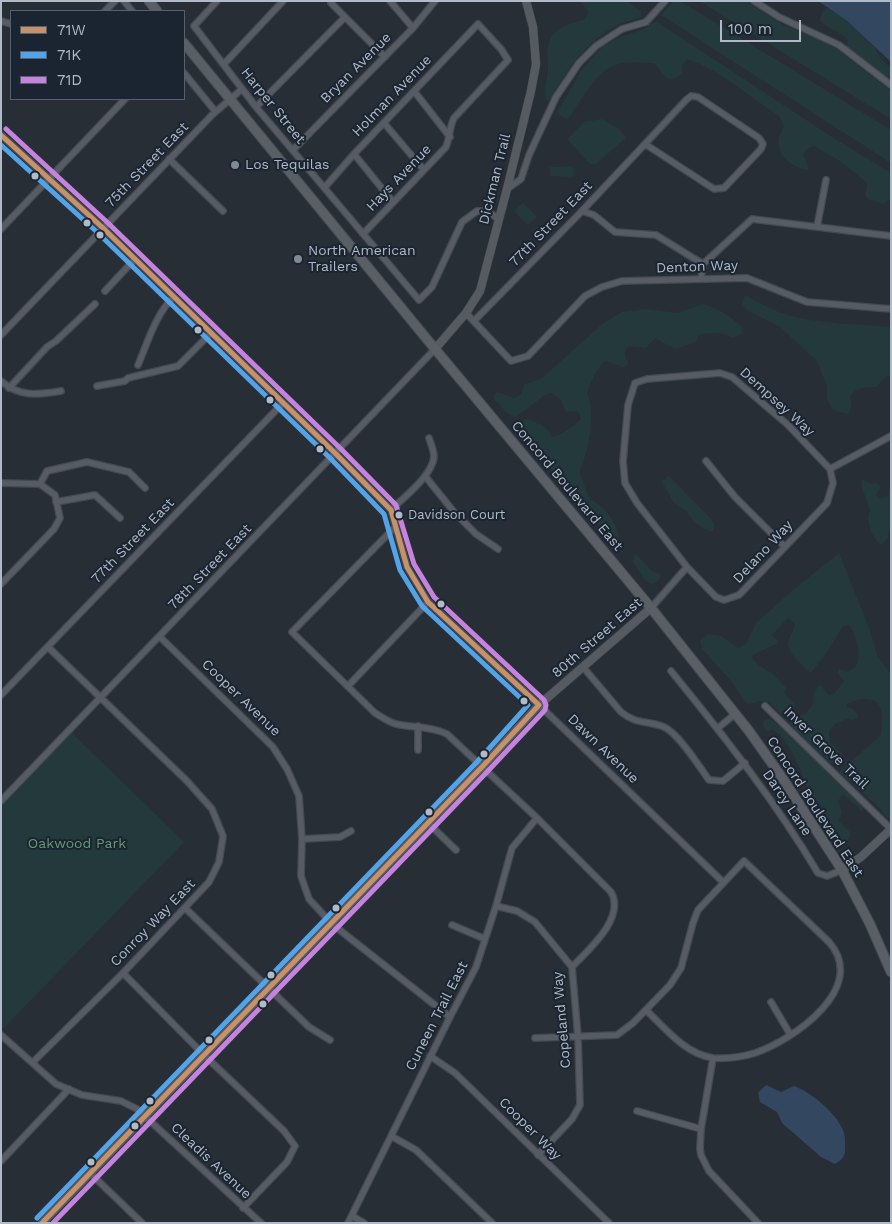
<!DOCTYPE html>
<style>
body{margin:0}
#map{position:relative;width:892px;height:1224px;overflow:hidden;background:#272e36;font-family:"Work Sans",sans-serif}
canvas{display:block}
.frame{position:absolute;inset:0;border:2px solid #b0bac8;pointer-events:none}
.legend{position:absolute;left:10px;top:10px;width:175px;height:90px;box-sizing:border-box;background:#1a2531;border:1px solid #56616d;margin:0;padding:6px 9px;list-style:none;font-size:15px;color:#b0bac8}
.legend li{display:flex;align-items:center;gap:10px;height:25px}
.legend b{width:25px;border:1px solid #56616d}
.scale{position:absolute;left:720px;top:20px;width:81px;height:22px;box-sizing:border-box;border:2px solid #b0bac8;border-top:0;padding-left:6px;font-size:15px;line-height:18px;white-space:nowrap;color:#b0bac8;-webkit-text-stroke:4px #1a2531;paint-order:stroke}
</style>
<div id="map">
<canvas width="892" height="1224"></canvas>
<div class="frame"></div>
<ul class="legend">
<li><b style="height:6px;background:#c7916a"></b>71W</li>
<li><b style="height:6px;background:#53a3e8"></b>71K</li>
<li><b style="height:6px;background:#c483df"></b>71D</li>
</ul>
<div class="scale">100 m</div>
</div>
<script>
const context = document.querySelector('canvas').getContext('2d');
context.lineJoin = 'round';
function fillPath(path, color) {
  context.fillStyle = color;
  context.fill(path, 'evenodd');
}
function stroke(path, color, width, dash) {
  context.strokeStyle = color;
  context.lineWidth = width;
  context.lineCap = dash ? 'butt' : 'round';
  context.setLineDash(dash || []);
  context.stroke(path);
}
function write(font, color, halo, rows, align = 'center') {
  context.font = font + ' "Work Sans",sans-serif';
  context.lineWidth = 4;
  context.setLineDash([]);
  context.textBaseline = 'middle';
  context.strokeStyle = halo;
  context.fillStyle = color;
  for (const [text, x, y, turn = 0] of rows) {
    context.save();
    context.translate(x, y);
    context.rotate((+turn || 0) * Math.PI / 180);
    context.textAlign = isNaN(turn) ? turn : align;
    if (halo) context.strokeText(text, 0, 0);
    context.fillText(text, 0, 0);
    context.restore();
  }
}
fillPath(new Path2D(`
 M579,1H626L641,11V17C637,19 622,23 619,24C596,36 577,56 563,78C558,84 555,91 551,98L547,101C543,90 547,81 548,70C548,62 547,54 548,46C551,29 569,23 584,20L589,12Z
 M674,1H680L891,130V163L661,15Z
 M699,1H746L783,25L821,40L835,48L891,91V119Z
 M828,8L846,20L877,50C879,59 883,62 891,67V81L846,47L848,40C841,31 828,30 820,21C821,14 822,11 828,8Z
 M656,21L832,137L891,173V200H888L884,204L870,200L865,196L867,186L866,182L843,163L814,146L807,149L803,154L809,169L806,170C791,166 775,155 779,137C780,134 783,129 784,126L779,116C751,98 717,68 687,59L682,66V74L673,79L666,78L654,63C642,63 626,61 615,65C597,71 581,100 571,115L567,119L562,117L557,112L581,71L603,46L623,36L644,29L650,24Z
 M602,119L618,128L626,138L596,164H590L567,139L584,122Z
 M571,166L574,169V175L571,177L550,176V167Z
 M523,203L537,217L528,225L514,211Z
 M745,295C760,304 774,311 791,316C823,324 858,324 891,327V375L887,376L876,387C866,387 855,387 850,397C853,405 852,407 848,414L833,410L827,399V386L817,361L780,327L747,310L742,304Z
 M704,304C719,309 730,316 742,327L743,333L733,338C722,332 712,332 699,335L696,342L675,349L655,338L646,348L629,346L625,351V357L628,361L627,366L623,367L606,361C598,366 590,383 587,393C596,412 589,453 579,472L590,499C604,506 618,523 619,538L616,542L609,538L595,520L543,460L539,451L521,428V424L526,419L542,425L551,434V437C560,436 575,426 581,419L579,413L576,411L566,412L561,400L551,393L545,395L516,417C510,415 502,411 500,404L494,400V394L498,392L514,398L521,394L525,384L541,379L601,325L622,312L646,309L678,313Z
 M669,476L711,519L715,526L712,532L704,529L694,522L687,512L674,503L661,481Z
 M862,479L872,484L877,483L881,487L876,495L881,498L887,497L891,490V529L888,532V538L881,545C873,539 865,521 870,511L861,484Z
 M839,553L871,633L877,656L891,674V820L884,815L881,809L839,772L881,735C881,727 884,714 880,707C874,695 856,699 847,704V707L853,709L858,715L857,718L851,720L849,718L835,724L829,731L830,743L842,753V757L836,764H832L789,724L790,721L805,714L814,703C815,695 812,690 820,685L829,695L834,694L844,681L838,673L839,669L847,672C850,670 855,668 857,664C862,656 855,631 849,625L843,626L827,652L811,673C804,668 787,652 788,643C789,636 794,631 795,624L788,618L772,635L776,639L778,643L753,655L752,658L756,663L774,675L786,688L784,693L794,703V709L779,713C769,699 765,699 749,704L745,702L732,682L702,649L700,641L709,634L721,636L738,648L746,644L756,623L793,590Z
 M634,554H636L652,571L660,574L661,576L657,582L651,584L645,580L633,562Z
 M770,719L781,727L863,807L862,811L844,795L841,796L838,802L842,811L839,821L851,833C850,837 848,842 844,844L835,839L833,828L803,781L801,770L790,749L781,736L772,729L768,732L763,726L764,720Z
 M72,733L184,842L4,1028L1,1026V807Z`), '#24393c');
fillPath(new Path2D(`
 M818,1H891V62L846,20Z
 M766,1085L781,1092L794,1086C811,1092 836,1113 843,1130C845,1135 845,1140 845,1146C846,1156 843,1159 835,1164L821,1157L782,1123L777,1112L760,1102L758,1093Z`), '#334760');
const street = new Path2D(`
 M124,1L132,11
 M217,1L194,26L256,107L419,300L432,287L462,222L477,211H488L498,219
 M332,1L331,3L385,57
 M390,1L413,28
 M754,1L779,17L839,45L891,85
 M105,11L115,1
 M1,21L11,24
 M224,64L283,1
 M184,73L215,111
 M414,91L450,137
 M691,96L698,97L759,138L763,144L761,149L724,188L714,189L645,144L686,100Z
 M256,107L345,17
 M384,123L424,170
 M1,135L103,228L336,454L391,510L407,567L428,602L539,705L723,882
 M293,150L413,28L435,1
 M354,154L393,202
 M169,159L223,211
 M325,187L354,154L478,24L501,49L508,60L454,118C449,128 450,137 446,147L363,234
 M507,189L521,179L529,155L556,97L579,63L596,46L622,29L646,22L665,1
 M582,211L594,215L615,232L656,235L703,264
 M817,227L826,180
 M1,229L125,99
 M701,279L703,264L752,219L891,236
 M105,291L135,259
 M466,313L511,361L528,356L585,296L602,287L622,281L747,278L807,302L891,309
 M474,321L582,211L645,144
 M1,335L212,115L242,89
 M138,365C147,344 157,311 174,297
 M720,373L732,377L788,425L830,469L833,483L827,503L739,595L724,600L716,597L687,567L637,503L625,483L623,461L628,405L635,383L647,379Z
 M1,381C19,397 38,395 61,391
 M97,386L125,381L128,378L178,366L211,333
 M9,388L47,347L56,341L95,304
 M706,461L735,497L785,547
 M830,469L891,436
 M425,476L454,512L476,534L498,549
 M1,483L40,484L55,495L60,518L54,529L1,584
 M40,484L47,471L87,462L129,472L145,488
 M56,502L95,495L120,518
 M391,510C404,497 432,476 434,457C434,451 431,444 429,438
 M395,527L292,632L375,713C382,717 388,722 396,724C414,728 431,726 447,734L537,818L611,892C626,918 588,950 572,967
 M651,608L687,567
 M160,637L273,747L287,769L299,796L302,839L301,876L309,899L332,924L450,1017
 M583,667L621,712C637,725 647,720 664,727C678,733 699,766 709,780L723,781L745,763
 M671,671C724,736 775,801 818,873L827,876L842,870
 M348,686L428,602
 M1,695L283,403
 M765,706L890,828
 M718,728L735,714
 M418,750V726
 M1,801L435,349
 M428,823L456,850
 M302,839L340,837L351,831
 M496,906L517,911L535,922L572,967L578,1037L580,1105L572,1119L538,1155
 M185,908L309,1027L330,1040
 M452,925L485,939
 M123,973L204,1055L284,1131L295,1146L287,1162L243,1208
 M771,1002L790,1034
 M1,1035L56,1084L82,1095L121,1101L137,1109L261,1223
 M535,1038L617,1035L633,1023L670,985L681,968L693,923L698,910L744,861L829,942C869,988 793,1040 755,1053C742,1057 727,1059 713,1058C685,1054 665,1028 646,1010
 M430,1056L455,1073L609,1223
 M713,1058L701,1129L700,1149L701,1155L709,1171L758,1223
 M33,1062L123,973L209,882L219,862L223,836L212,809L187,781L48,647
 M637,1111L701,1129
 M391,1136L416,1150L492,1223
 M1,1161L69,1089
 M90,1173L142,1223
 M352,1216L364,1223
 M348,1223L450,1017L476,967L496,906L512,848L537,818`);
const secondary = new Path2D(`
 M435,349L466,313L480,291L507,189L531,91L536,64L533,27L526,1
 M842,870L861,857L891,829
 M42,1223L482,767L539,705L651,608`);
const primary = new Path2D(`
 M149,1L157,11
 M184,43L435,349L651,608L749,731L783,779L842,870L870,924L891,972`);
stroke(street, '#454a51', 8);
stroke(secondary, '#454a51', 9);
stroke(primary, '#444a53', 11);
stroke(street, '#575c64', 5.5);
stroke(secondary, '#565b62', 8);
stroke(primary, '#5a5f66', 9);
stroke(new Path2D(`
 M1,135L103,228L336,454L391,510L407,567L428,602L539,705L482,767L42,1223`), '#c7916a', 5);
stroke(new Path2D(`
 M1,145L98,233L331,459L384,514L400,570L422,606L528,705L477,762L37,1218`), '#53a3e8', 5);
stroke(new Path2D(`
 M6,129L108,223L341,449L396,505L414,564L434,597L544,700L546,705L545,710L487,772L53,1223`), '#c483df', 5);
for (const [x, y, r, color] of [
 [235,165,5,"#808995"],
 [35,176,4.5,"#b0bac8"],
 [87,223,4.5,"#b0bac8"],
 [100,235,4.5,"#b0bac8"],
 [298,259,5,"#808995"],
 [198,330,4.5,"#b0bac8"],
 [270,400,4.5,"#b0bac8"],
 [320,449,4.5,"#b0bac8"],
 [399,515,4.5,"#b0bac8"],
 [441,604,4.5,"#b0bac8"],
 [524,701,4.5,"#b0bac8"],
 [484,754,4.5,"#b0bac8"],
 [429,812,4.5,"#b0bac8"],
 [336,908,4.5,"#b0bac8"],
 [271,975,4.5,"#b0bac8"],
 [263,1004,4.5,"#b0bac8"],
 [209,1040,4.5,"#b0bac8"],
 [150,1101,4.5,"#b0bac8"],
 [135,1126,4.5,"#b0bac8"],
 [91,1162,4.5,"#b0bac8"]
]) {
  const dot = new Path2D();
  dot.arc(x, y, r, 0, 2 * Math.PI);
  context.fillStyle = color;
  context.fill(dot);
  stroke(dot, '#1a2531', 2);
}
write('13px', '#b0bac8', '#1a2531', [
 ["Davidson Court",408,515]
], 'left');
write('14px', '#b0bac8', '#1a2531', [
 ["Bryan Avenue",356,68,-45],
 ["Holman Avenue",392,96,-46],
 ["Harper Street",273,106,51],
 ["75th Street East",147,165,-46],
 ["Hays Avenue",399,178,-46],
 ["Dickman Trail",495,179,-76],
 ["77th Street East",551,224,-46],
 ["Denton Way",697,267,-2],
 ["Dempsey Way",777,402,42],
 ["Concord Boulevard East",567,486,50],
 ["77th Street East",133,541,-46],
 ["Delano Way",763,552,-47],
 ["78th Street East",210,567,-46],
 ["80th Street East",597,638,-41],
 ["Cooper Avenue",241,698,44],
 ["Inver Grove Trail",826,748,44],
 ["Dawn Avenue",603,749,44],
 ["Darcy Lane",787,803,56],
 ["Concord Boulevard East",815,807,57],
 ["Conroy Way East",153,923,-46],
 ["Cuneen Trail East",437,1016,-63],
 ["Copeland Way",562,1020,-95],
 ["Cooper Way",530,1129,45],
 ["Cleadis Avenue",211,1161,43]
]);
write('14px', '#b0bac8', '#1a2531', [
 ["Los Tequilas",245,165],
 ["North American",308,251],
 ["Trailers",308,267]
], 'left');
write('14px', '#669a70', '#1a2531', [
 ["Oakwood Park",77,844]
]);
</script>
